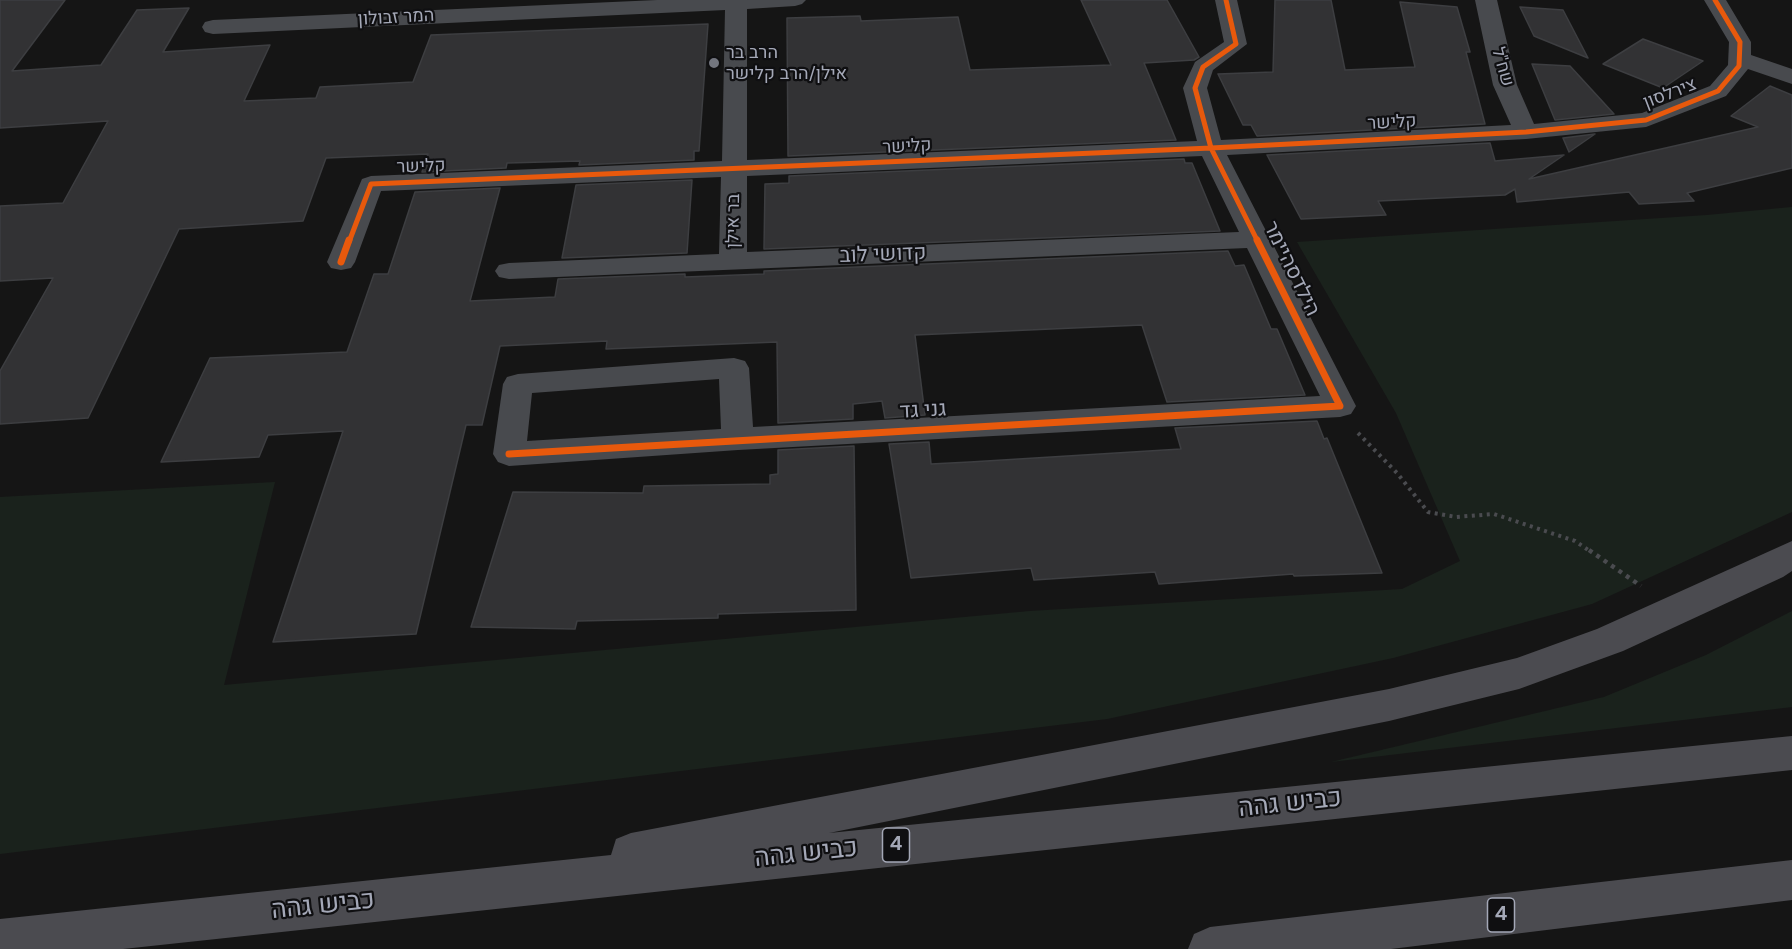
<!DOCTYPE html>
<meta charset="utf-8">
<style>
body{margin:0}
canvas{display:block;background:#151515}
</style>
<canvas width="1792" height="949"></canvas>
<script>
const context = document.querySelector('canvas').getContext('2d');
context.lineJoin = 'round';
function fillPath(path, color) {
  context.fillStyle = color;
  context.fill(path, 'evenodd');
}
function stroke(path, color, width, dash) {
  context.strokeStyle = color;
  context.lineWidth = width;
  context.lineCap = dash ? 'butt' : 'round';
  context.setLineDash(dash || []);
  context.stroke(path);
}
function write(font, color, halo, rows, align = 'center') {
  context.font = font + ' "DM Sans",Heebo,sans-serif';
  context.lineWidth = 4.5;
  context.setLineDash([]);
  context.textBaseline = 'middle';
  context.strokeStyle = halo;
  context.fillStyle = color;
  for (const [text, x, y, turn = 0] of rows) {
    context.save();
    context.translate(x, y);
    context.rotate((+turn || 0) * Math.PI / 180);
    context.textAlign = isNaN(turn) ? turn : align;
    if (halo) context.strokeText(text, 0, 0);
    context.fillText(text, 0, 0);
    context.restore();
  }
}
fillPath(new Path2D(`
 M1792,207V512L1592,604L1393,658L1107,719L0,854V497L275,482L224,685L1030,611L1402,589L1460,561L1396,413L1297,242L1707,215Z
 M1792,611V707L1331,762L1604,697L1706,655Z`), '#1a221c');
const building = new Path2D(`
 M0,0H65L12,71L101,65L137,10L189,8L163,52L270,45L244,101L316,98L320,87L413,82L431,35L708,24L699,151H694V160L579,165L580,161L507,163L506,168L422,172L428,154L326,158L303,221L179,229L88,418L0,424V371L53,278L0,281V206L63,203L108,121L0,128Z
 M1081,0H1167L1199,57L1194,60L1144,63L1176,140L788,156L787,18L860,16L861,21L958,17L970,70L1111,65Z
 M1275,0H1331L1345,70L1415,67L1400,2L1457,7L1470,52H1466L1485,124L1257,136L1251,125H1243L1218,74L1273,72Z
 M1520,7L1563,10L1588,58L1534,36Z
 M1643,39L1703,61L1663,88L1603,64Z
 M1532,64L1570,66L1614,114L1555,120Z
 M1770,86L1792,95V168L1687,193L1694,201L1639,204L1629,192L1517,202L1515,189L1505,195L1378,201L1386,215L1301,219L1267,155L1490,143L1495,161L1564,155L1529,179L1758,127L1731,116Z
 M1595,134L1569,152L1563,138Z
 M1184,159L1185,163H1192L1220,231L764,249L765,184L789,183V176Z
 M692,180L687,253L562,258L576,185Z
 M500,188L470,301L555,297L558,279L685,274V277L764,274V271L1228,251L1235,266L1244,265L1271,329H1277L1305,395L1167,402L1142,325L915,335L925,415L885,418L882,401L853,404V419L778,423L777,342L606,349L607,341L500,346L482,425H466L416,634L273,642L343,431L268,435L259,457L161,462L210,358L347,352L374,274H388L415,192Z
 M1317,421L1324,439L1327,438L1382,573L1294,576L1293,574L1159,584L1155,572L1034,580L1031,568L911,578L889,444L929,442L931,464L970,462L1181,449L1175,428Z
 M854,446L856,610L718,614V618L577,621L575,629L471,627L513,492L643,493L644,486L770,484V475L778,474V450Z`);
fillPath(building, '#323234');
stroke(building, '#3d3e41', 1.5);
stroke(new Path2D(`
 M1358,433L1397,473L1428,512L1456,517L1494,514L1575,541L1591,552`), '#4a4b4f', 4, [3, 4.5]);
stroke(new Path2D(`
 M1589,550L1641,586`), '#4a4b4f', 4.5, [4, 5]);
fillPath(new Path2D(`
 M657,0H806L802,4L795,6L747,9V160L1197,141L1183,88L1195,62L1224,42L1215,0H1237L1247,44L1213,70L1207,88L1221,140L1511,125L1493,85L1475,0H1497L1517,85L1534,124L1642,113L1710,86L1728,65L1729,42L1704,0H1726L1751,42V55L1792,69V84L1748,69L1726,96L1646,127L1526,139L1227,155L1356,406L1351,414L1340,417L738,450L509,466L498,462L493,454L503,384L507,377L518,374L734,358L745,361L749,368L753,427L1320,396L1247,248L509,279L499,277L495,271L499,265L509,263L719,254L721,177L381,191L355,262L351,268L341,270L331,268L327,262L362,179L371,176L722,161L725,10L213,34L205,32L202,27L205,22L213,20ZM1202,156L1239,232L747,252V176ZM719,379L721,429L527,441L532,393Z`), '#484a4e');
fillPath(new Path2D(`
 M1792,541V571L1783,577L1623,651L1519,689L1389,721L829,833L1792,736V770L123,949H0V919L611,855L616,839L631,833L1389,689L1517,658L1597,629Z
 M1792,860V900L1391,949H1188L1194,934L1210,927Z`), '#4b4b50');
stroke(new Path2D(`
 M1226,0L1236,44L1203,67L1195,88L1211,148L1258,242
 M349,242L371,184L1211,148L1526,132L1646,120L1718,91L1739,66L1740,42L1715,0`), '#e8590c', 5);
stroke(new Path2D(`
 M341,262L349,240
 M509,454L1340,406L1257,240`), '#e8590c', 7);
for (const [x, y, r, color] of [
 [714,63,6,"#72757e"]
]) {
  const dot = new Path2D();
  dot.arc(x, y, r, 0, 2 * Math.PI);
  context.fillStyle = color;
  context.fill(dot);
  stroke(dot, '#0f0f11', 2);
}
write('18px', '#a4a8b7', '#0f0f11', [
 ["המר זבולון",396,18,-3],
 ["שח\"ל",1502,67,74],
 ["צירלסון",1670,94,-21],
 ["קלישר",1392,123,-3],
 ["קלישר",907,147,-3],
 ["קלישר",421,167,-2],
 ["בר אילן",734,221,-89]
]);
write('18px', '#a4a8b7', '#0f0f11', [
 ["הרב בר",726,53],
 ["אילן/הרב קלישר",726,74]
], 'left');
for (const [x, y, w] of [
 [896,845,27],
 [1501,915,27]
]) {
  const box = new Path2D();
  box.roundRect(x - w / 2, y - 17, w, 34, 4.5);
  context.fillStyle = '#0f0f11';
  context.fill(box);
  stroke(box, '#a4a8b7', 1.5);
}
write('bold 20px', '#a4a8b7', null, [
 ["4",896,845],
 ["4",1501,915]
]);
write('21px', '#a4a8b7', '#0f0f11', [
 ["קדושי לוב",883,255,-2],
 ["הילדסהיימר",1291,269,64],
 ["גני גד",923,411,-3]
]);
write('26px', '#a4a8b7', '#0f0f11', [
 ["כביש גהה",1290,804,-6],
 ["כביש גהה",806,854,-6],
 ["כביש גהה",323,906,-6]
]);
</script>
